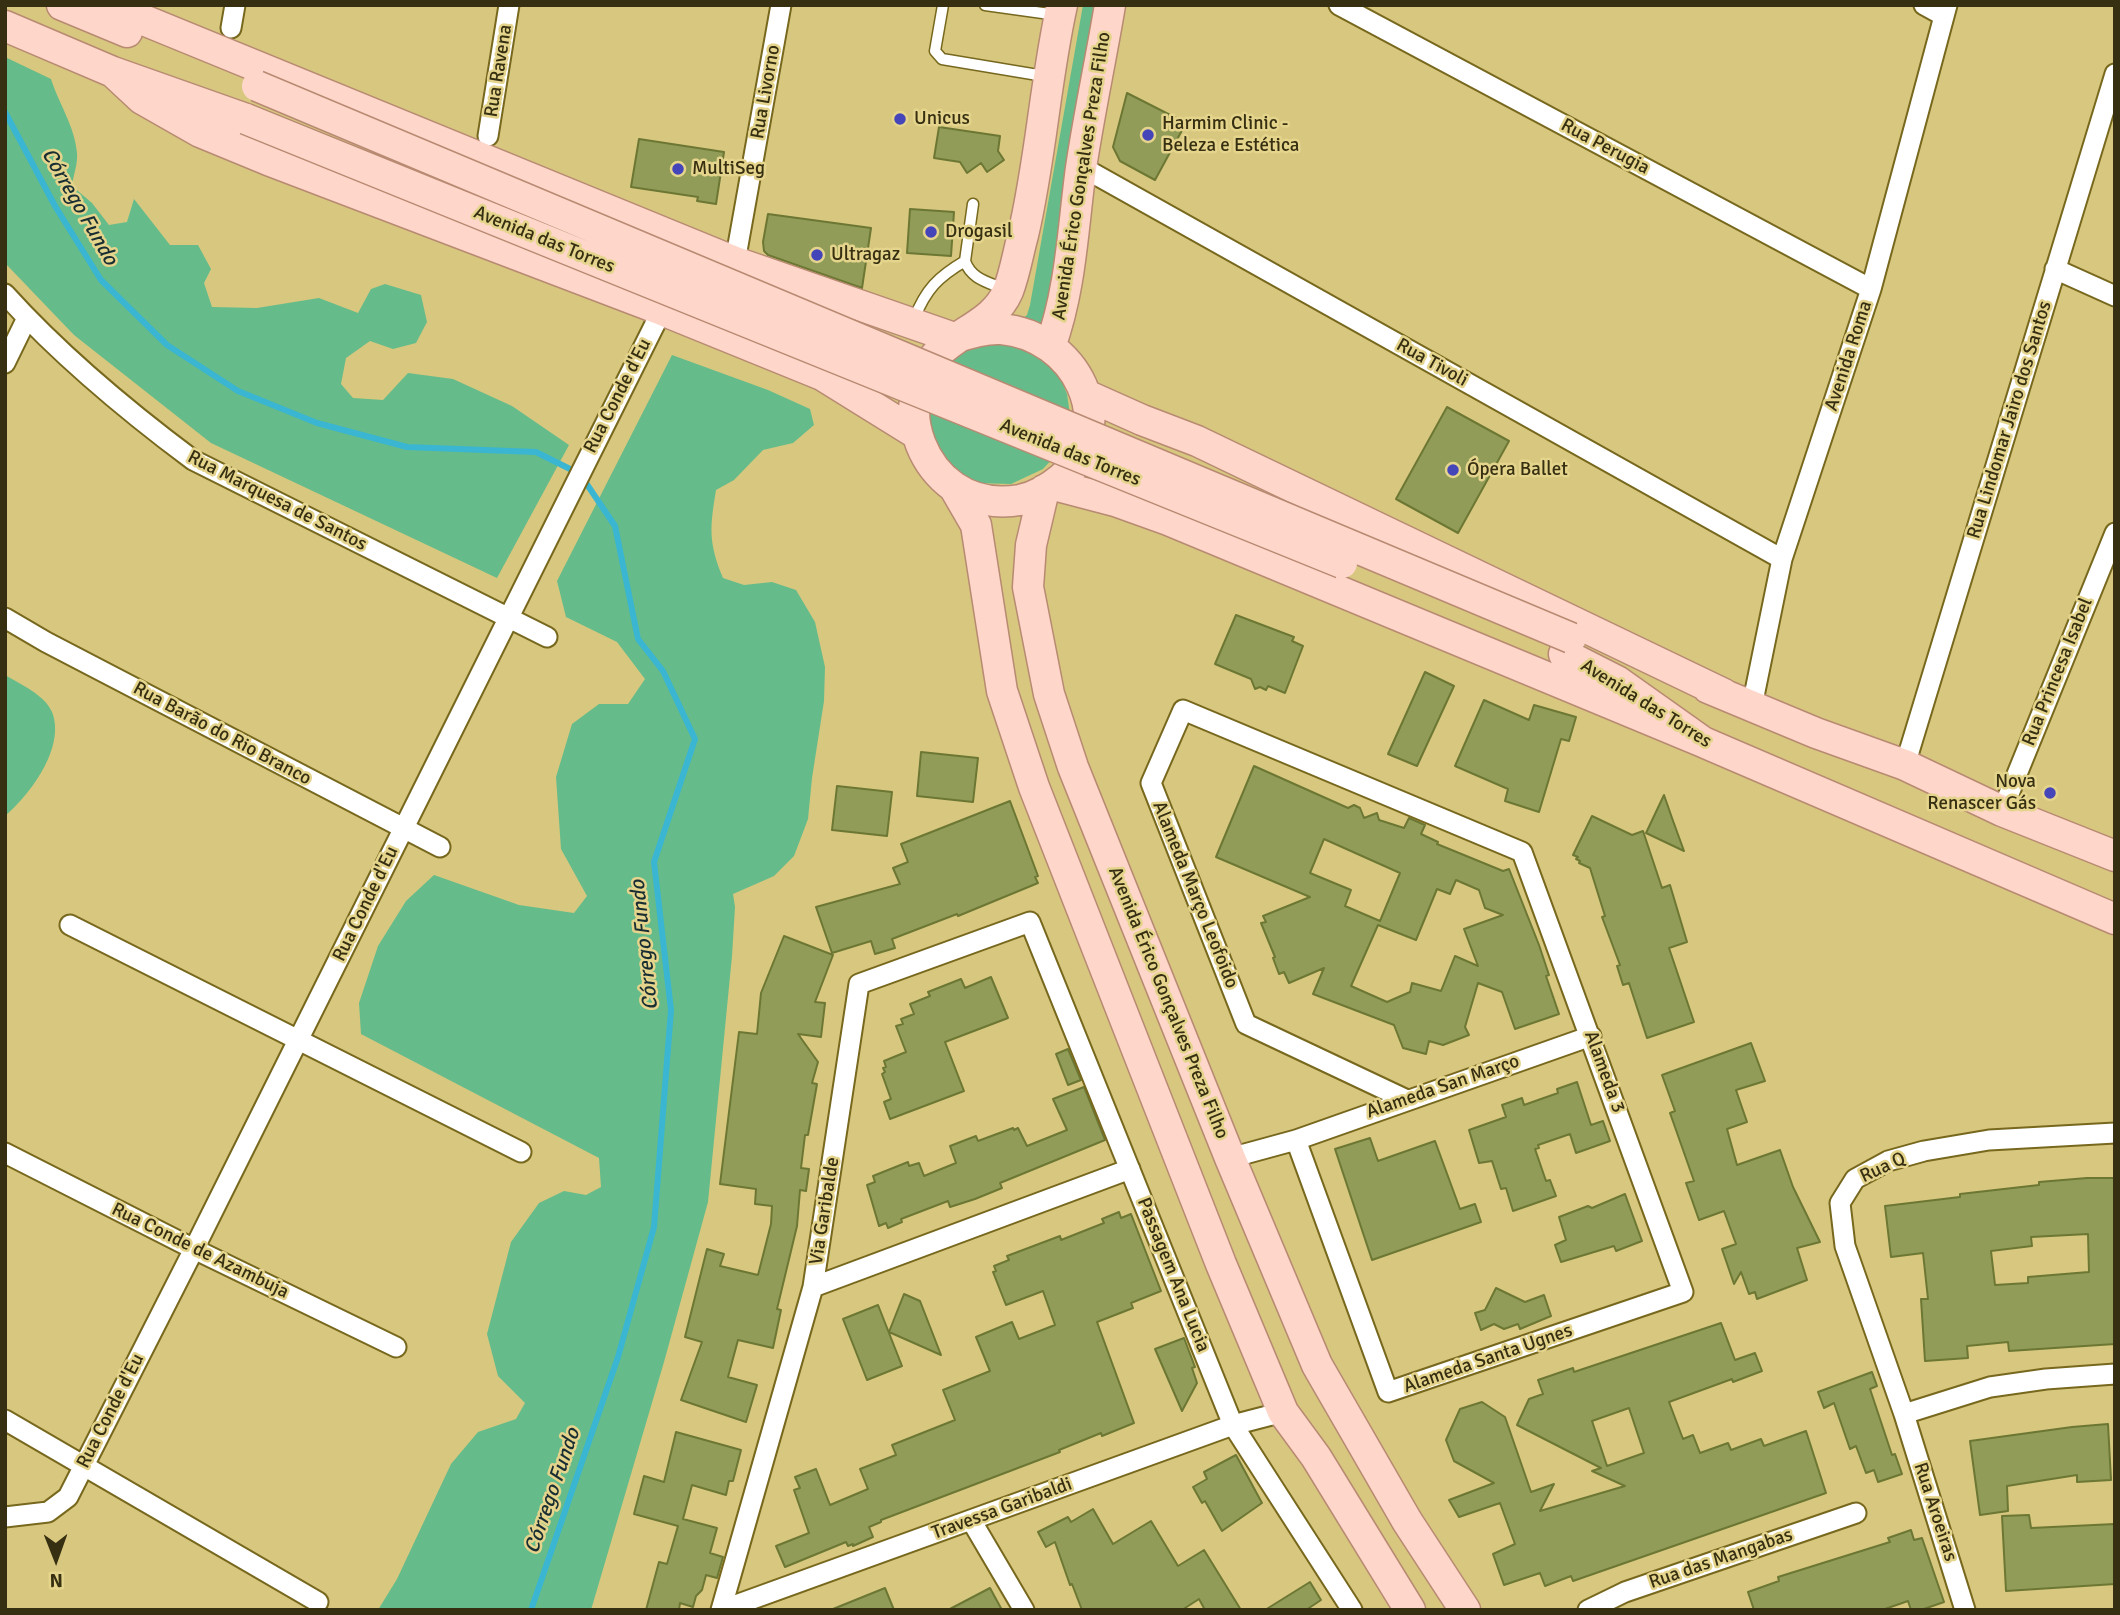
<!DOCTYPE html>
<meta charset="utf-8">
<style>
body{margin:0}
#map{position:relative;width:2120px;height:1615px;overflow:hidden;background:#d7c77f;font-family:Signika,sans-serif}
canvas{display:block}
.frame{position:absolute;inset:0;border:7px solid #362f11;pointer-events:none}
.north{position:absolute;left:21px;top:1524px;width:70px;height:70px;-webkit-text-stroke:5px #e4d48c;paint-order:stroke;rotate:179deg;font-size:19px;font-weight:700;line-height:28px;text-align:center;color:#362f11}
.north::after{content:'';display:block;margin:auto;width:24px;height:32px;background:#362f11;clip-path:polygon(50% 0,100% 100%,50% 72%,0 100%)}
</style>
<div id="map">
<canvas width="2120" height="1615"></canvas>
<div class="frame"></div>
<div class="north">N</div>
</div>
<script>
const context = document.querySelector('canvas').getContext('2d');
context.lineJoin = 'round';
function fillPath(path, color) {
  context.fillStyle = color;
  context.fill(path, 'evenodd');
}
function stroke(path, color, width, dash) {
  context.strokeStyle = color;
  context.lineWidth = width;
  context.lineCap = dash ? 'butt' : 'round';
  context.setLineDash(dash || []);
  context.stroke(path);
}
function write(font, color, halo, rows, align = 'center') {
  context.font = font + ' Signika,sans-serif';
  context.lineWidth = 5;
  context.setLineDash([]);
  context.textBaseline = 'middle';
  context.strokeStyle = halo;
  context.fillStyle = color;
  for (const [text, x, y, turn = 0] of rows) {
    context.save();
    context.translate(x, y);
    context.rotate((+turn || 0) * Math.PI / 180);
    context.textAlign = isNaN(turn) ? turn : align;
    if (halo) context.strokeText(text, 0, 0);
    context.fillText(text, 0, 0);
    context.restore();
  }
}
fillPath(new Path2D(`
 M1083,5H1103L1051,332L1021,320L1027,315L1030,305Z
 M5,57L51,79C59,104 75,127 77,153C78,164 73,176 72,186L92,203L109,225L127,222L134,199L170,245H198L211,269L204,283L212,307L257,308L319,298L358,313L371,289L385,284L421,295L427,322L416,343L393,349L370,341L346,358L341,384L353,398L383,400L408,373L453,379L512,406L569,445L497,578L211,443L74,335L5,263Z
 M994,340L1035,350L1059,375L1067,394L1070,414L1057,454L1043,469L1011,484L974,483L947,468L922,414L950,356L960,347Z
 M672,355L768,390L810,409L814,425L793,443L763,450L734,480L716,490C710,527 708,542 723,578L744,585L772,582L796,590L815,622L825,667L824,701L812,778L808,819L794,856L774,876L733,894L735,907L732,956L708,1202L664,1362L591,1610H378L397,1579L451,1464L478,1432L516,1419L525,1403L498,1376L487,1334L511,1242L539,1203L564,1191L586,1195L601,1187L599,1158L361,1034L359,1003L378,946L406,901L434,875L519,905L574,913L587,896L561,849L556,777L572,724L599,704H628L645,679L617,642L566,617L557,581Z
 M5,675C20,684 45,695 52,712C66,747 30,795 5,816Z`), '#65bc8a');
stroke(new Path2D(`
 M5,112L55,206L101,280L167,345L238,391L317,423L407,447L536,452L580,474L615,526L638,639L663,671L695,739L654,862L671,1010L654,1227L618,1357L531,1610`), '#3ab5d2', 6);
const building = new Path2D(`
 M1127,93L1186,123L1155,180L1120,161L1113,147Z
 M939,127L1000,136L998,151L1004,160L987,172L981,163L967,173L960,162L934,158Z
 M639,139L724,152L716,204L697,201L698,197L631,187Z
 M910,209L954,212L951,256L907,253Z
 M768,214L871,228L862,288L768,255L764,251L763,242Z
 M1447,407L1509,441L1458,533L1396,499Z
 M1236,615L1294,637L1292,641L1303,646L1285,693L1268,686L1266,690L1260,687L1255,689L1251,679L1215,664Z
 M1425,672L1454,686L1417,766L1388,754Z
 M1484,700L1529,720L1534,705L1576,717L1569,741L1561,739L1539,812L1505,801L1508,789L1455,766Z
 M921,752L978,758L973,802L917,796Z
 M1254,766L1348,808L1354,805L1360,808L1364,818L1377,813L1379,820L1404,828L1409,818L1425,825L1421,834L1438,842L1437,844L1503,871L1509,869L1539,945L1549,975L1546,976L1559,1014L1515,1029L1502,992L1478,983L1465,1027L1469,1035L1443,1045L1429,1041L1426,1054L1403,1048L1394,1025L1313,994L1324,968L1289,983L1284,972L1279,974L1273,958L1275,957L1261,923L1266,922L1263,916L1310,897L1216,857ZM1324,839L1400,873L1380,921L1345,906L1351,890L1310,873ZM1456,880L1479,890L1485,908L1503,915L1464,929L1478,966L1455,956L1441,991L1412,983L1410,992L1387,1002L1351,986L1378,925L1416,940L1437,889L1450,894Z
 M837,786L892,792L887,836L832,830Z
 M1664,795L1672,818L1684,851L1646,833Z
 M1010,801L1038,876L1035,877L1038,883L958,916L957,914L892,939L895,948L875,954L871,941L832,953L816,907L900,884L893,868L908,862L901,844Z
 M1592,816L1632,835L1643,831L1662,888L1670,885L1687,942L1669,948L1694,1022L1647,1038L1629,983L1623,985L1617,966L1620,965L1602,917L1605,916L1590,868L1579,863L1580,861L1576,859L1578,857L1573,855Z
 M784,936L833,955L815,1002L825,1003L821,1037L798,1034L818,1062L812,1083L817,1084L808,1135H805L801,1168L809,1169L806,1191L800,1190L797,1226L777,1309L781,1310L773,1348L738,1340L728,1377L757,1385L746,1422L681,1400L702,1342L685,1337L707,1249L724,1254L720,1266L758,1275L771,1224L772,1206L755,1204L756,1189L720,1184L739,1032L757,1034L761,993Z
 M991,977L1008,1018L945,1042L964,1091L890,1119L884,1102L891,1099L882,1074L885,1072L883,1068L886,1067L884,1061L906,1052L896,1026L903,1024L901,1019L914,1014L910,1004L930,996L928,992L961,979L965,988Z
 M1751,1043L1765,1081L1736,1090L1747,1122L1727,1129L1737,1165L1780,1150L1793,1187L1820,1242L1797,1248L1807,1280L1757,1299L1755,1292L1749,1294L1741,1272L1734,1284L1722,1249L1736,1244L1724,1211L1699,1220L1686,1183L1694,1181L1670,1113L1675,1111L1662,1075Z
 M1068,1049L1081,1080L1068,1085L1056,1054Z
 M1577,1082L1591,1125L1603,1121L1610,1141L1576,1153L1570,1134L1538,1145L1539,1148L1535,1149L1546,1181L1550,1180L1556,1196L1513,1211L1506,1188L1501,1189L1492,1161L1479,1163L1469,1130L1506,1117L1502,1105L1522,1098L1524,1105L1558,1093L1557,1089Z
 M1084,1087L1105,1140L1000,1183L1002,1188L975,1199L950,1207L948,1201L901,1219L902,1222L888,1228L886,1223L879,1226L867,1185L875,1182L873,1176L908,1162L909,1166L919,1163L924,1176L956,1163L950,1146L976,1136L978,1141L1013,1128L1014,1130L1018,1128L1027,1146L1067,1130L1053,1099Z
 M1370,1138L1378,1161L1435,1141L1460,1209L1475,1204L1481,1222L1372,1260L1335,1149Z
 M2087,1178H2115V1344L2009,1351L2008,1342L1967,1346L1968,1358L1925,1361L1921,1299H1928L1923,1253L1891,1257L1885,1206L1960,1197V1194L2039,1185V1182ZM2088,1234L2089,1272L2028,1277V1283L1995,1285L1991,1251L2032,1246L2031,1237Z
 M1625,1194L1642,1241L1616,1251L1614,1246L1561,1262L1555,1245L1566,1240L1559,1217L1588,1206L1592,1208Z
 M1119,1212L1121,1218L1131,1214L1161,1291L1131,1303L1133,1308L1097,1322L1134,1423L1102,1436L1101,1433L1059,1450L1060,1452L881,1520V1522L869,1527L873,1537L853,1546V1544L848,1546L846,1542L785,1567L776,1546L809,1533L794,1490L800,1488L795,1477L816,1469L830,1505L868,1489L860,1469L896,1455L892,1445L955,1420L943,1390L990,1371L976,1337L1012,1322L1019,1339L1055,1325L1043,1291L1006,1305L993,1272L996,1271L994,1266L1009,1260L1007,1256L1060,1236L1061,1240L1104,1223L1102,1219Z
 M1496,1288L1525,1302L1544,1295L1551,1316L1520,1329L1518,1324L1504,1329L1494,1324L1481,1330L1475,1313L1485,1310Z
 M904,1294L920,1301L941,1355L889,1332Z
 M878,1305L902,1366L867,1380L843,1319Z
 M1721,1323L1735,1360L1755,1353L1762,1371L1733,1382L1732,1379L1669,1402L1683,1439L1693,1435L1700,1453L1728,1443L1731,1450L1761,1439L1764,1446L1806,1431L1826,1493L1573,1581L1571,1576L1545,1586L1540,1573L1504,1585L1493,1554L1515,1544L1500,1503L1459,1517L1449,1500L1494,1483L1454,1461L1446,1440L1460,1409L1482,1402L1505,1417L1531,1492L1554,1484L1540,1511L1625,1486L1592,1471L1601,1468L1517,1425L1529,1399L1543,1394L1538,1380L1573,1368L1574,1372ZM1629,1408L1644,1453L1607,1466L1592,1421Z
 M1184,1338L1195,1367L1192,1368L1197,1383L1182,1411L1155,1349Z
 M1872,1372L1877,1386L1870,1389L1892,1455L1895,1454L1902,1474L1878,1482L1874,1470L1866,1473L1856,1446L1850,1449L1834,1403L1824,1408L1818,1392Z
 M2108,1424L2111,1480L2077,1482V1475L2007,1486L2008,1511L1980,1515L1970,1441L2072,1427Z
 M676,1432L741,1450L733,1481H729L726,1495L692,1485L683,1519L717,1528L710,1553L723,1557L717,1578L706,1575L702,1590L696,1596L693,1607L680,1603L679,1610H646L659,1562L667,1564L678,1526L634,1514L644,1476L664,1482Z
 M1236,1455L1262,1503L1222,1531L1205,1501L1202,1503L1193,1487L1207,1479L1204,1472Z
 M1093,1509L1113,1544L1151,1521L1178,1566L1204,1550L1241,1610H1205L1199,1599L1182,1610H1082L1072,1584L1070,1585L1055,1542L1046,1547L1038,1532L1068,1517L1071,1522Z
 M2029,1515L2031,1528L2115,1524V1584L2006,1591L2002,1516Z
 M1911,1530L1914,1540L1922,1538L1944,1602L1921,1610H1911L1908,1601L1882,1610H1754L1748,1592L1779,1581L1778,1577L1890,1542L1888,1538Z
 M1310,1582L1321,1600L1306,1610H1265Z
 M885,1588L894,1610H833V1609Z
 M990,1588L1002,1610H948Z`);
fillPath(building, '#909c58');
stroke(building, '#6c7733', 2);
const service = new Path2D(`
 M943,5L935,51L942,59L1044,76
 M985,5L1057,15
 M973,204L965,261C971,279 988,282 1004,289
 M914,319C926,289 938,277 965,261`);
const minor = new Path2D(`
 M1339,5L1871,289
 M1924,5L1944,16
 M231,28L235,5
 M488,136L509,5
 M1082,167L1782,559
 M735,262L781,5
 M2055,269L2115,296
 M5,294C61,356 126,410 193,460L547,637
 M5,363L27,318
 M5,618L46,642L440,847
 M1752,706L1782,559L1871,289L1947,5
 M1905,765L2115,74
 M2002,811L2115,533
 M70,925L521,1152
 M1296,1140L1388,1392L1683,1292L1522,852L1183,710L1151,783L1246,1024L1407,1100
 M5,1153L194,1249L396,1347
 M1230,1158L1296,1140L1591,1036
 M813,1287L1130,1169
 M1904,1414L1990,1387L2046,1379L2115,1374
 M5,1420L318,1602
 M5,1517L48,1512L68,1497L194,1249L662,310
 M971,1520L1024,1610
 M721,1610L813,1287L859,984L1030,922L1233,1425L1352,1610
 M722,1610L1233,1425L1283,1412
 M1588,1610L1625,1592L1856,1513
 M1965,1610L1904,1414L1845,1246L1840,1203L1855,1179L1888,1161L1924,1151L1989,1140L2115,1133`);
const primary = new Path2D(`
 M62,5L127,32
 M107,5L735,262L954,338C969,333 985,328 1001,329C1075,335 1122,424 1062,478C1050,488 1035,497 1020,500C997,504 973,500 954,487C924,466 907,425 917,389C933,332 989,335 1008,291C1015,273 1018,253 1023,235C1041,159 1045,81 1062,5
 M5,26L113,72L246,119
 M113,72L142,99L200,132L268,160L662,310L822,375L917,434
 M1050,347C1071,290 1073,227 1081,168C1089,114 1101,59 1110,5
 M1086,395L1142,420L1197,441L1724,694
 M1054,485L1115,501L1168,520L1703,742
 M954,487L976,525L1002,691L1034,787L1221,1264L1283,1412L1316,1457L1410,1610
 M1044,490L1031,545L1028,587L1049,694L1073,767L1230,1158L1317,1365L1407,1521L1465,1610
 M1564,654L1617,681L1703,742L2115,919
 M1708,688L1816,733L1905,765L2002,811L2115,856`);
stroke(service, '#77681e', 13);
stroke(minor, '#77681e', 23);
stroke(primary, '#b88a72', 33);
stroke(service, '#fff', 10);
stroke(minor, '#fff', 19);
stroke(primary, '#fed6ca', 30);
const primaryBridge = new Path2D(`
 M257,86L1571,638
 M246,119L1342,563`);
stroke(primaryBridge, '#b88a72', 33, []);
stroke(primaryBridge, '#fed6ca', 30);
for (const [x, y, r, color] of [
 [900,119,7,"#4545ba"],
 [1148,135,7,"#4545ba"],
 [678,169,7,"#4545ba"],
 [931,232,7,"#4545ba"],
 [817,255,7,"#4545ba"],
 [1453,470,7,"#4545ba"],
 [2050,793,7,"#4545ba"]
]) {
  const dot = new Path2D();
  dot.arc(x, y, r, 0, 2 * Math.PI);
  context.fillStyle = color;
  context.fill(dot);
  stroke(dot, '#e4d48c', 2.5);
}
write('19px', '#362f11', '#e4d48c', [
 ["Rua Ravena",499,71,-81],
 ["Rua Livorno",766,92,-80],
 ["Rua Perugia",1605,147,28],
 ["Avenida Érico Gonçalves Preza Filho",1082,176,-81],
 ["Avenida das Torres",544,240,22],
 ["Avenida Roma",1849,356,-72],
 ["Rua Tivoli",1432,363,29],
 ["Rua Conde d'Eu",618,396,-63],
 ["Rua Lindomar Jairo dos Santos",2010,420,-73],
 ["Avenida das Torres",1070,453,22],
 ["Rua Marquesa de Santos",277,501,27],
 ["Rua Princesa Isabel",2058,672,-68],
 ["Avenida das Torres",1646,704,32],
 ["Rua Barão do Rio Branco",222,734,28],
 ["Alameda Março Leofoido",1195,895,68],
 ["Rua Conde d'Eu",366,904,-64],
 ["Avenida Érico Gonçalves Preza Filho",1168,1003,68],
 ["Alameda 3",1604,1072,70],
 ["Alameda San Março",1443,1087,-19],
 ["Rua Q",1883,1168,-25],
 ["Via Garibalde",825,1211,-81],
 ["Rua Conde de Azambuja",200,1251,26],
 ["Passagem Ana Lucia",1173,1275,68],
 ["Alameda Santa Ugnes",1488,1359,-19],
 ["Rua Conde d'Eu",111,1411,-63],
 ["Travessa Garibaldi",1002,1509,-20],
 ["Rua Aroeiras",1935,1512,72],
 ["Rua das Mangabas",1721,1559,-19]
]);
write('19px', '#362f11', '#e4d48c', [
 ["Unicus",914,119],
 ["Harmim Clinic -",1162,124],
 ["Beleza e Estética",1162,146],
 ["MultiSeg",692,169],
 ["Drogasil",945,232],
 ["Ultragaz",831,255],
 ["Ópera Ballet",1467,470],
 ["Nova",2036,782,"right"],
 ["Renascer Gás",2036,804,"right"]
], 'left');
write('italic 21px', '#192e33', '#e4d48c', [
 ["Córrego Fundo",79,207,60],
 ["Córrego Fundo",645,945,-96],
 ["Córrego Fundo",553,1491,-71]
]);
</script>
